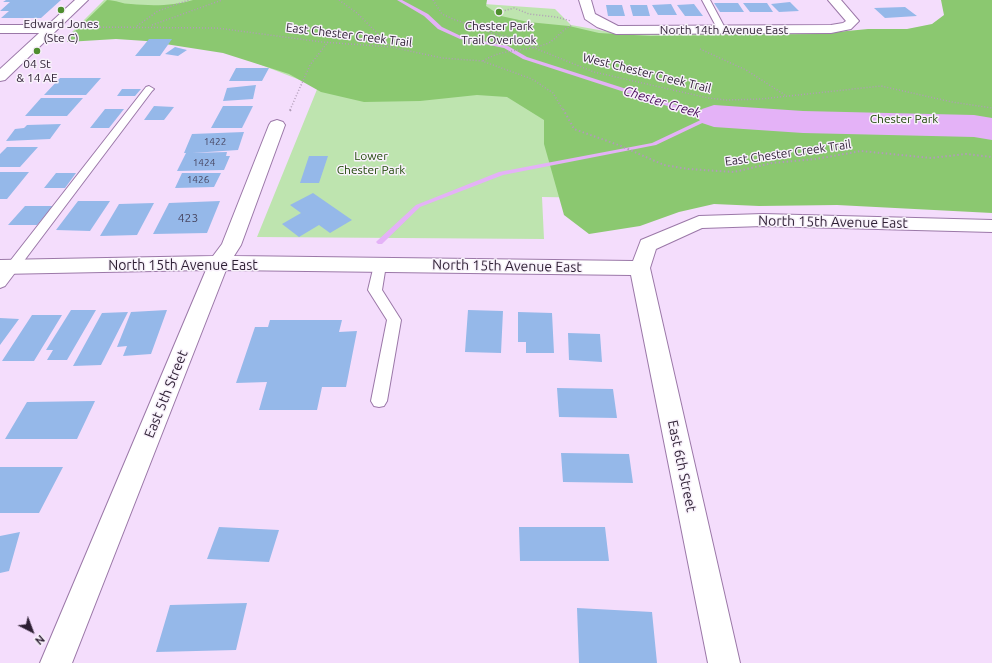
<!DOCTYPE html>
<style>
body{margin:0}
#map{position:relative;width:992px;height:663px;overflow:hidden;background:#f4ddfc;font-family:Ubuntu,sans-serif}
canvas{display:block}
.north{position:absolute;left:12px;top:611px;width:40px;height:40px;-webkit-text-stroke:3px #f8f1fb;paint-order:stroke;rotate:138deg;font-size:11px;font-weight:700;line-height:16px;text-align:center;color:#2d1f33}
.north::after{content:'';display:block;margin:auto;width:14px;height:18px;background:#2d1f33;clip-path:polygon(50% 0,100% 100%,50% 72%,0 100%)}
</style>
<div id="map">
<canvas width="992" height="663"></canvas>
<div class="north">N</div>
</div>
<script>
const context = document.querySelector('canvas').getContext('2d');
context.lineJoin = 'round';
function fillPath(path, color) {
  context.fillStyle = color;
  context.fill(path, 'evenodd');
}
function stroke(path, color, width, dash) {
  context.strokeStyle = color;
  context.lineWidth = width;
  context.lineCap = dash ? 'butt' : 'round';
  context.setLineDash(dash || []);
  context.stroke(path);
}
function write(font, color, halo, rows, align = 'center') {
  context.font = font + ' Ubuntu,sans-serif';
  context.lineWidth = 3;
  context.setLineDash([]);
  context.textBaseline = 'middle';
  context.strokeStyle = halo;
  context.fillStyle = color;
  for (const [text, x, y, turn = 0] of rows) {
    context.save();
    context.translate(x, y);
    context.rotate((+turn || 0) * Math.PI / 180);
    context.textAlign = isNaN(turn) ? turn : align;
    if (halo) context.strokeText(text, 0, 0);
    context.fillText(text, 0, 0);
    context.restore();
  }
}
fillPath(new Path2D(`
 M104,0H468L470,3L555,9L571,25L610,32L854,33L876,202L542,197L544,239L257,237L318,87L184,35L72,32Z`), '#bee4af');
fillPath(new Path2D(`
 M107,0C116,0 122,4 131,4C151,6 174,6 193,0H487L486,6L501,16L528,22L569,26L599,33L651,36L816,34L868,29H907L932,24L944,15L941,0H992V213L837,205L759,206L714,204L679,212L640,226L589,234L564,215L544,144V120L507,97L477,95L420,101L364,102L321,92L289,74L223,53L146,41L116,39L67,42L74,32Z`), '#8bc870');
fillPath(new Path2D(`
 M397,0H402L428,14L442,27L463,37L508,46L527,57L698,112L714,114L717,116L656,145L503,175L420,207L382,244H378L376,242L378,240L416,205L499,172L652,143L707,117L695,115L523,59L504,48L460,39L438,29L424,16Z`), '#e4b2f7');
fillPath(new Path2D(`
 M714,105L803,111L974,115L992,118V140L974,137L803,133L714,127L702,123L696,116L702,109Z`), '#e4b2f7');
fillPath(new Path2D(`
 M6,0H61L41,18H1L9,11H0L10,2H3Z
 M790,2L799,11L779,12L771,4Z
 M714,3H738L744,12H720Z
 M743,3H767L773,12H750Z
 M671,4L677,15H658L652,5Z
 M694,4L703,16H685L677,5Z
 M606,5H622L625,16H608Z
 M630,5H647L650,16H633Z
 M905,7L917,16L885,18L874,8Z
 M149,39H172L160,56H135Z
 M175,47L187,50L178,56L165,54Z
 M236,68H269L262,81H229Z
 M60,78H101L86,95H44Z
 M256,85L253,99L223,101L227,88Z
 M122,89H141L135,96H117Z
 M41,98H83L67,116H25Z
 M154,106L174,107L164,120H144Z
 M223,106H253L242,128H211Z
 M105,109H124L109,128H90Z
 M61,124L50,139L6,141L15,129L24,128L27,125Z
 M244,132L238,150L192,153L227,152L226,156H230L224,170L177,171L186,153H184L192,134Z
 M7,147H38L20,167H0V154Z
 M309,156H328L319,183H300Z
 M0,172H29L7,199H0Z
 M56,173H76L65,188H44Z
 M182,173H221L214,187L175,188Z
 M313,193L352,220L330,233L319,225L299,237L282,224L301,213L290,205Z
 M78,201H110L90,231L56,230Z
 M220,201L207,233L153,234L169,203Z
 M154,203L137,235L100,236L119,204Z
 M25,206H53L37,225H8Z
 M71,310H96L67,360H47L53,350H46Z
 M167,310L151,354L123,356L127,346L117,347L131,312Z
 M468,310L503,311L501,353L465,352Z
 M128,312L101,365L73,366L102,313Z
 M518,312L552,313L554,353H526V342H518Z
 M32,315H62L34,361H2Z
 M0,318L19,319L0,345Z
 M270,320H342L339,332L357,331L346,387H322L317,410H259L267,382L236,383L255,327H268Z
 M568,333L600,334L602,362L569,360Z
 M557,388L613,389L617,418L559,417Z
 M95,401L77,439H5L27,402Z
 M561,453L629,454L633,483L563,482Z
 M0,467H63L39,513H0Z
 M219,527L279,530L269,562L207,559Z
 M519,527H605L609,561H520Z
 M20,532L9,571L0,573V536Z
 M247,603L236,650L156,652L170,605Z
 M577,608L652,612L657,663H579Z`), '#95b8e9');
const service = new Path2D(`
 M702,0H710L725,28L724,30H718Z
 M149,86L154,89L152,91L5,286L0,288V274L146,87Z
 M380,261L384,262L386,265L382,290L401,320L387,401L384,406L379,407L374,406L371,401L387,320L368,290L374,265L376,262Z`);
const minor = new Path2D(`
 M579,0H591L595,14L618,26L831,25L843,23L846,21L828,0H841L859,21L851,29L831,33L616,34L597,27L585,19Z
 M277,120L283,122L285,125L241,245L234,256L633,261L641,240L699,216L763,214L992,220V232L763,226L702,228L656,249L650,268L740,663H708L631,275L226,270L72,663H40L206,270L0,274V260L213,256L222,244L269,125L271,122Z`);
const tertiary = new Path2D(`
 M0,25H51L57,29L51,33H0Z`);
const secondary = new Path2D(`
 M75,0H88L5,80L0,81V69Z`);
stroke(service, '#9b78a8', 2);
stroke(minor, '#9b78a8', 2);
stroke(tertiary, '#9b78a8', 2);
stroke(secondary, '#9b78a8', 2);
stroke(new Path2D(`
 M339,0L357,13L390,46
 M433,0L442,14L453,19L495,34L515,38L532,47L594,72L708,98L727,100L761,99L881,86L952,102L992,108
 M499,12L514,8L529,14L556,17L571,21
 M152,25L222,0
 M137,26L158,11L189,0
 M82,27L217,28L322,42L391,47L442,58L482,61L532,79L553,93L563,110
 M700,49L746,70L785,95
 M483,61C503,48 525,52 546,44C557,40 560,30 573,25
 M290,110L310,65L328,42`), '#b09cb7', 1.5, [1, 2]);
stroke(new Path2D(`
 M563,109L574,129L621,146L664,165L688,169L734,172L772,163L816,159L861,151L931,158L966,154L992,157
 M290,111L291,109`), '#b09cb7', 2, [1.5, 2.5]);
fillPath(service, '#fff');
fillPath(minor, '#fff');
fillPath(tertiary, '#fff');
fillPath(secondary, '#fff');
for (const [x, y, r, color] of [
 [61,10,4,"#4f8e2f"],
 [499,12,4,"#4f8e2f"],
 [37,51,4,"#4f8e2f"]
]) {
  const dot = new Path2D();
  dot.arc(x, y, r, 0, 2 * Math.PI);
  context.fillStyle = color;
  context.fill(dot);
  stroke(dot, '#f8f1fb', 1.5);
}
write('10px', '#474560', null, [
 ["1422",215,142],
 ["1424",204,163],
 ["1426",198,180]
]);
write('12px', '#2d1f33', '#f8f1fb', [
 ["Edward Jones",61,24],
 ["(Ste C)",61,38],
 ["Chester Park",499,26],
 ["Trail Overlook",499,40],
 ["04 St",37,64],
 ["& 14 AE",37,78]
]);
write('12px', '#2d1f33', '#f8f1fb', [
 ["North 14th Avenue East",724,30],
 ["East Chester Creek Trail",349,35,7],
 ["West Chester Creek Trail",647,73,14],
 ["East Chester Creek Trail",788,153,-8]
]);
write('12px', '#21480a', '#f8f1fb', [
 ["Chester Park",904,119],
 ["Lower",371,156],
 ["Chester Park",371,170]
]);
write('12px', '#474560', null, [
 ["423",188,218]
]);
write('italic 13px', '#4a0f5c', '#f8f1fb', [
 ["Chester Creek",662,102,17]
]);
write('14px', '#2d1f33', '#f8f1fb', [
 ["North 15th Avenue East",833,222,1],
 ["North 15th Avenue East",183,265],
 ["North 15th Avenue East",507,266,1],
 ["East 5th Street",166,394,-68],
 ["East 6th Street",682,466,78]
]);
</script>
